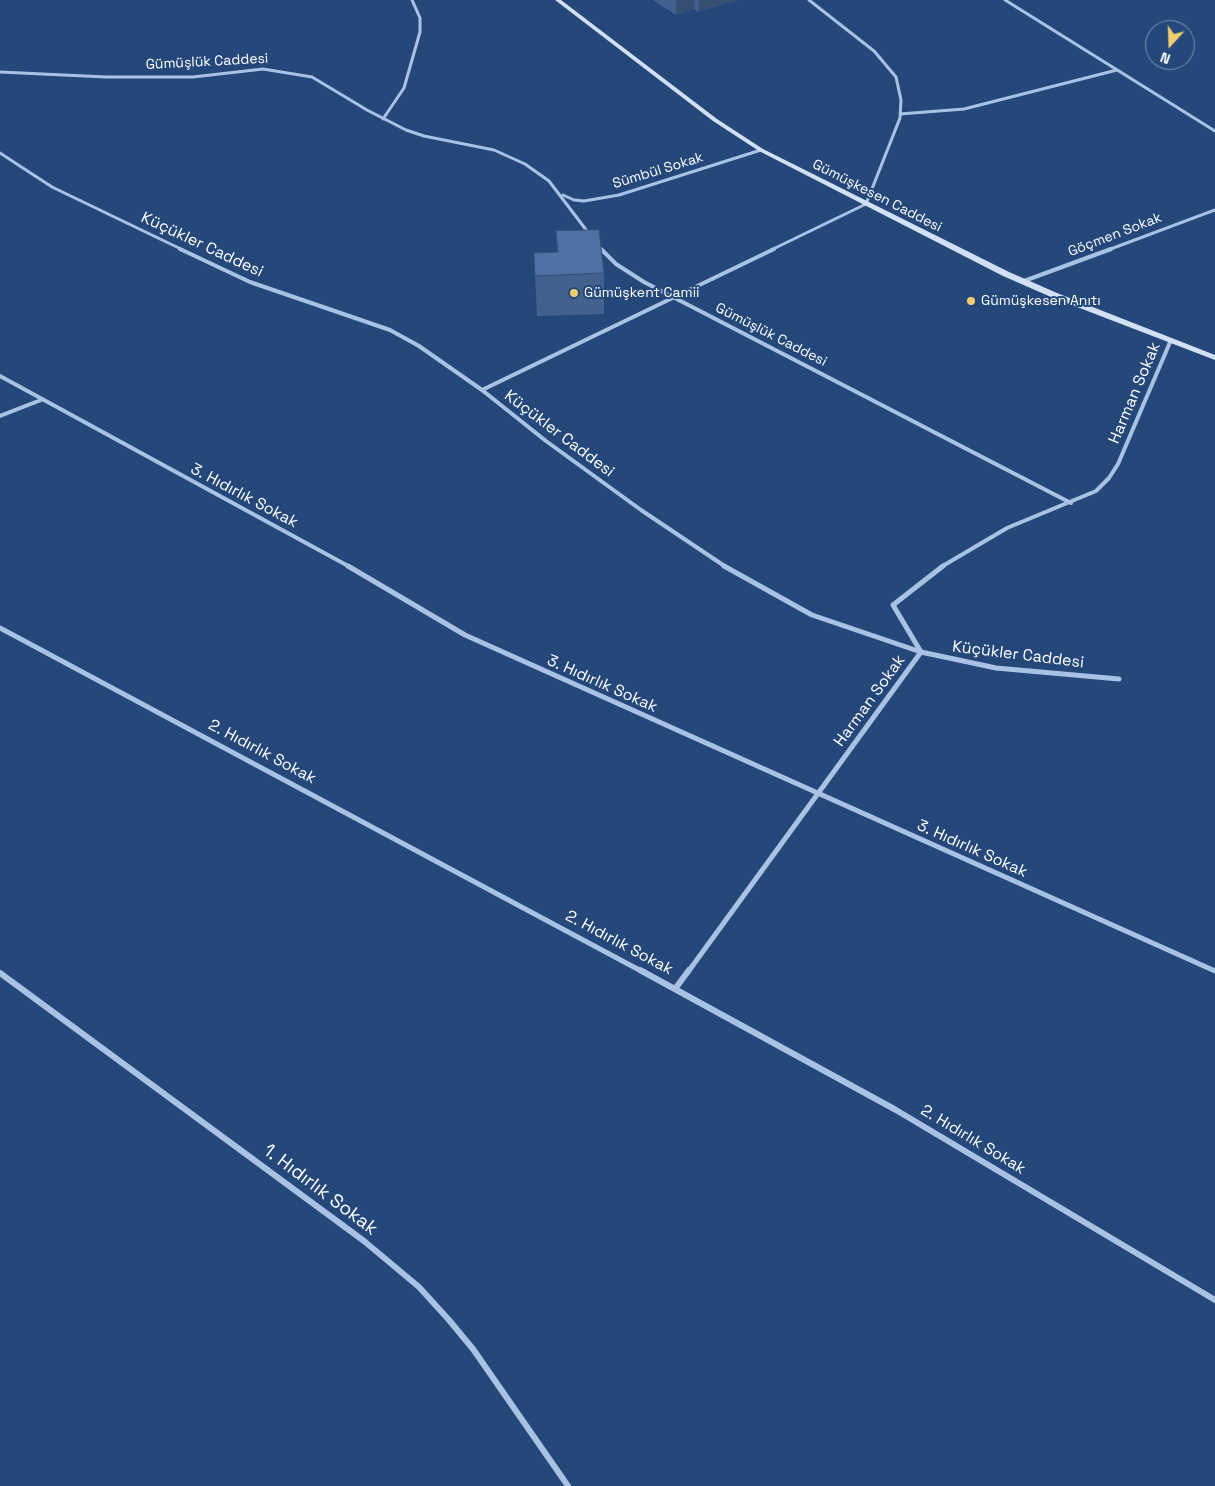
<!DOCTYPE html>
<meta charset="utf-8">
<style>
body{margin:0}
#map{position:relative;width:1215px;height:1486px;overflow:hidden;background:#25487b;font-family:"Space Grotesk",sans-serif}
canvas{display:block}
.north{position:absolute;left:1145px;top:20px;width:50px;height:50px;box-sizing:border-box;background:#25487b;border:1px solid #7c91b0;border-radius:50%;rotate:200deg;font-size:14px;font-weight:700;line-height:20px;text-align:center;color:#fff}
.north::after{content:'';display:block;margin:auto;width:18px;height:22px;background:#edcd6e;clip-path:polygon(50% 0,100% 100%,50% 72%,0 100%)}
</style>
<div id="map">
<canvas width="1215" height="1486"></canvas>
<div class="north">N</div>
</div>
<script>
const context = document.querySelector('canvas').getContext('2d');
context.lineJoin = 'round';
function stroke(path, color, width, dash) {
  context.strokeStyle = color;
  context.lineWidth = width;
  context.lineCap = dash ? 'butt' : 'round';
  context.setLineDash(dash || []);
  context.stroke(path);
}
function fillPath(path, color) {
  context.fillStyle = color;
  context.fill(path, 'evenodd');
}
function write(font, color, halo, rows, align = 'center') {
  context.font = font + ' "Space Grotesk",sans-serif';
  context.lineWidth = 4;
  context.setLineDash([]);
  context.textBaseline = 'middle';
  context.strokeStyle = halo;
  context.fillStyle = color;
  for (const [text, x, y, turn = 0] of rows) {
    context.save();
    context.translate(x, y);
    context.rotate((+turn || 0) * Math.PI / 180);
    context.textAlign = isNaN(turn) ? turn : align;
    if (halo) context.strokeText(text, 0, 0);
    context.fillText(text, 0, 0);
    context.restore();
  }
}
stroke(new Path2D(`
 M1005,0L1215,131
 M0,72L106,77H193L263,69L312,77L367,110L406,130L424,136L494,150L525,164L549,181L590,235
 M900,114L964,109L1117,70
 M383,119L404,88L420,32V18L412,0
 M0,153L52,187L183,250
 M563,195L574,200L584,201L619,195L761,150
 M596,244L602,250
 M771,250L866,204L900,118L901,100L896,77L874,51L809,0
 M1108,250L1215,210`), '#a9c2e4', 3);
stroke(new Path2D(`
 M180,249L250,282L390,330L419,346L482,390L546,441L641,510L726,567
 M601,249L616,264L644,282L1071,503
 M1024,281L1111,249
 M0,376L350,567
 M482,390L774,249
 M0,416L41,400
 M941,567L1007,528L1096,491L1109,478L1118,464L1171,340`), '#a9c2e4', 4);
stroke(new Path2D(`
 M348,566L465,635L1215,971
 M724,566L812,615L921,652L996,668L1119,679
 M0,628L643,972
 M688,972L921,652L893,605L943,566`), '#a9c2e4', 5);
stroke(new Path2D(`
 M640,970L896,1110L1215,1300
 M0,973L364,1241L419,1287L449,1320L473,1349L568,1486
 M675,989L689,970`), '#a9c2e4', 6);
fillPath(new Path2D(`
 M555,0H561L717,119L763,149L1009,272L1057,293L1215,355V360L1051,297L1003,276L759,151L713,121Z`), '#d2e0f4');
fillPath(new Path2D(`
 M653,0H737L698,12L694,9L676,15Z
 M556,231L604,273V314L537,316L534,253L557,252Z`), '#43618d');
fillPath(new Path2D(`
 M676,0H695L694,9L676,15Z
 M699,0H737L698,12Z`), '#374f73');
const building = new Path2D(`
 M599,230L604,273L535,276L534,253L558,252L556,231Z`);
fillPath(building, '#4e71a4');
stroke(building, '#374f73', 1);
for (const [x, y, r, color] of [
 [574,293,5,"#edcd6e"],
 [971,301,5,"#edcd6e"]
]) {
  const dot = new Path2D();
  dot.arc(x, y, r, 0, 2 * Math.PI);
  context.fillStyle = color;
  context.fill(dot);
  stroke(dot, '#25487b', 2);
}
write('14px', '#fff', '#25487b', [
 ["Gümüşlük Caddesi",207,62,-3],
 ["Sümbül Sokak",658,171,-17],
 ["Gümüşkesen Caddesi",877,196,27],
 ["Göçmen Sokak",1115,235,-21],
 ["Gümüşlük Caddesi",771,335,27]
]);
write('14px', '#fff', '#25487b', [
 ["Gümüşkent Camii",584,293],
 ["Gümüşkesen Anıtı",981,301]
], 'left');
write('16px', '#fff', '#25487b', [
 ["Küçükler Caddesi",202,245,25],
 ["Harman Sokak",1135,393,-67],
 ["Küçükler Caddesi",559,434,37],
 ["3. Hıdırlık Sokak",244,496,28],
 ["Küçükler Caddesi",1018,655,7],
 ["3. Hıdırlık Sokak",602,684,24],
 ["Harman Sokak",870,701,-54],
 ["2. Hıdırlık Sokak",262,752,28],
 ["3. Hıdırlık Sokak",972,849,24],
 ["2. Hıdırlık Sokak",619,943,28],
 ["2. Hıdırlık Sokak",973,1140,31]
]);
write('19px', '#fff', '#25487b', [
 ["1. Hıdırlık Sokak",320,1190,37]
]);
</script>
